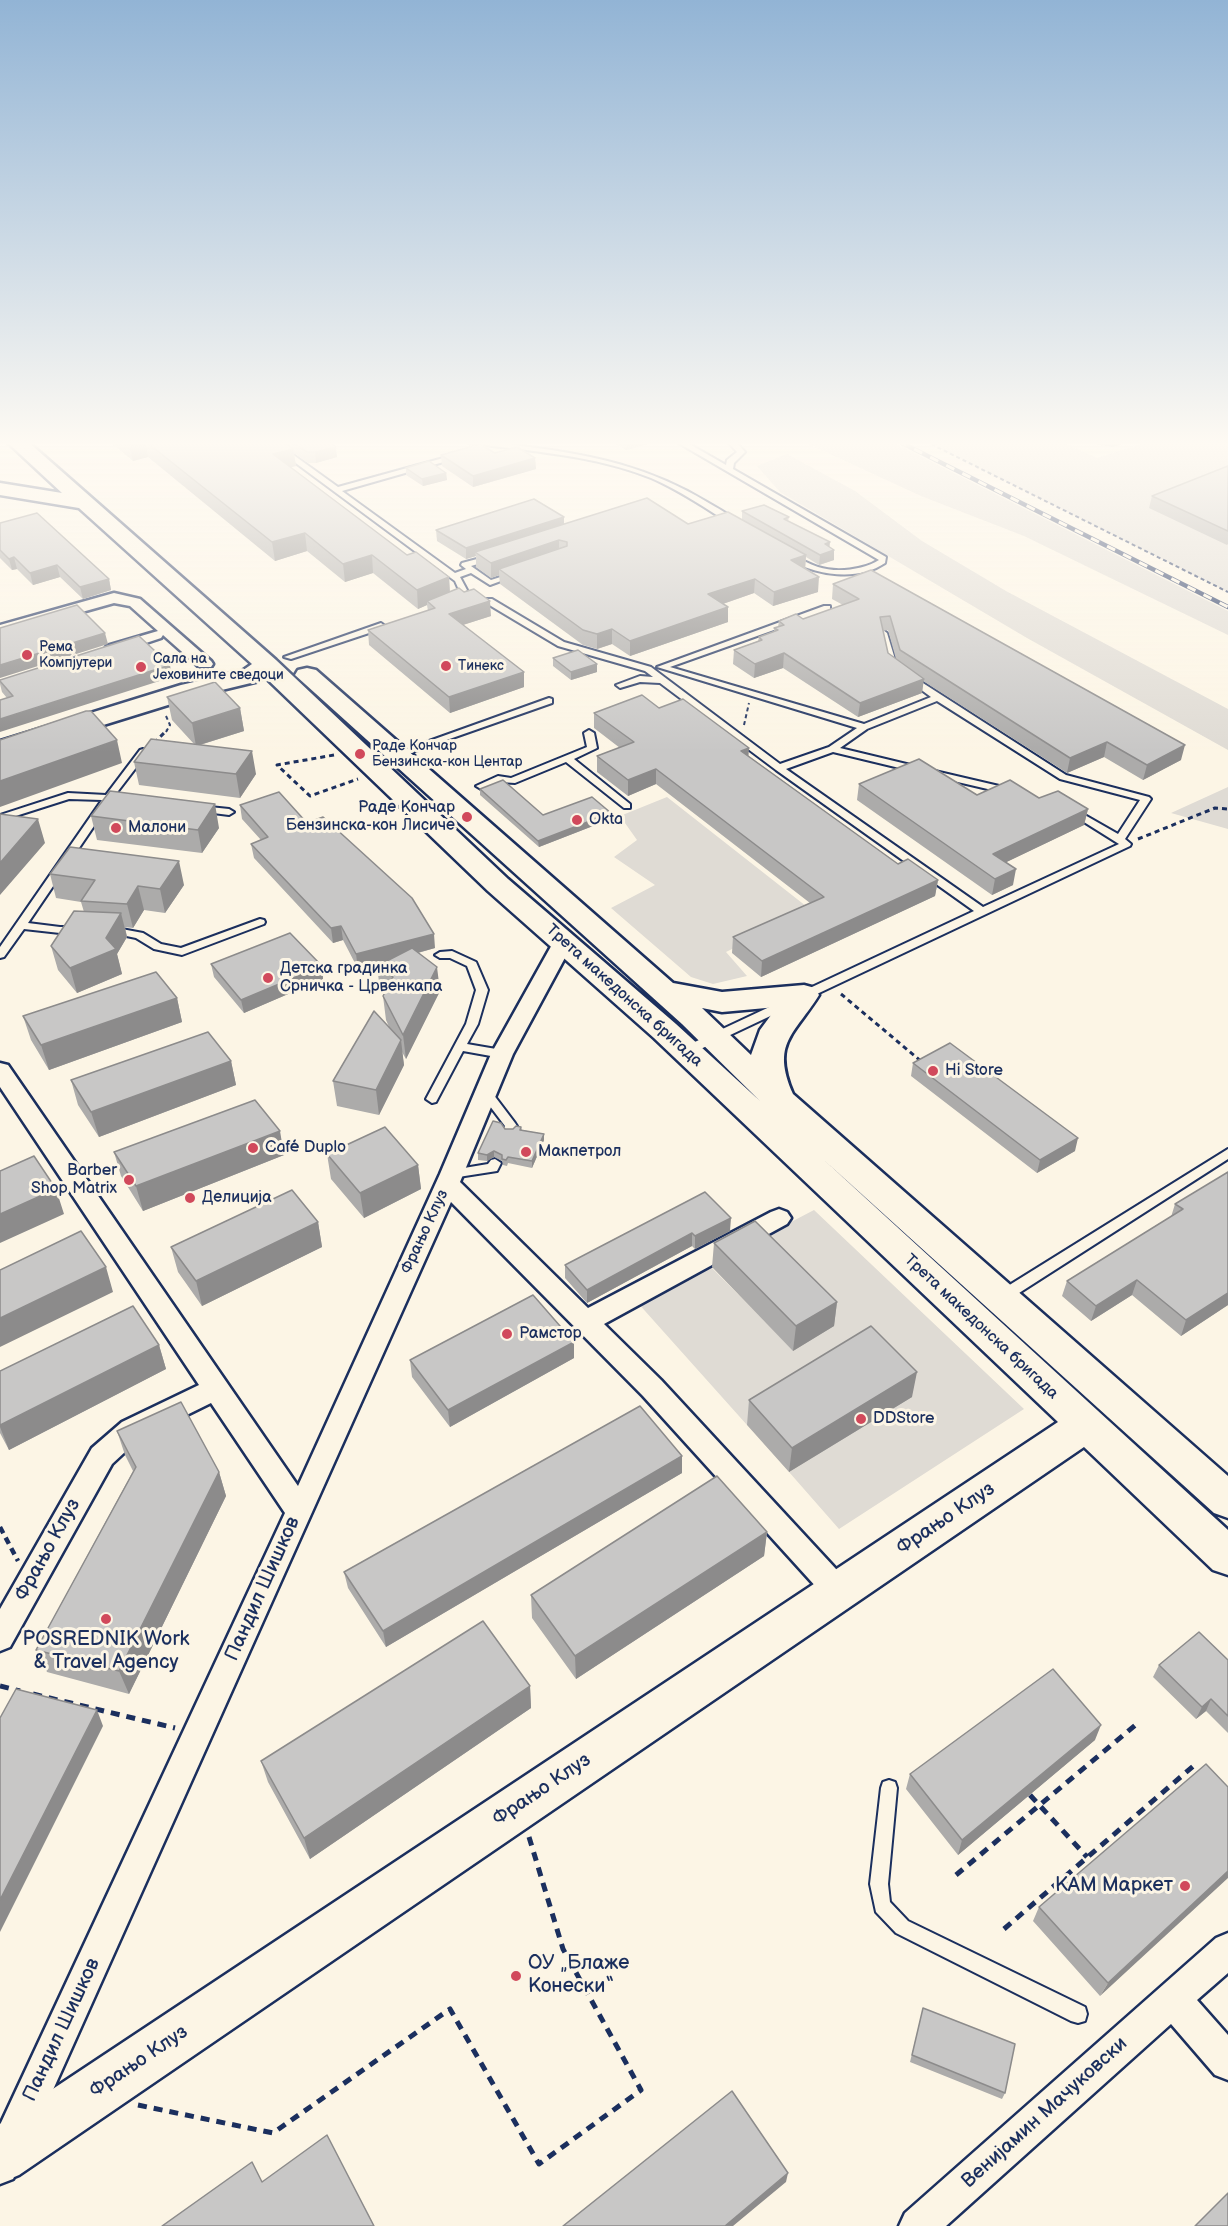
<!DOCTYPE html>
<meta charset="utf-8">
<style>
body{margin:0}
canvas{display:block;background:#fcf5e5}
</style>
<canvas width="1228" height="2226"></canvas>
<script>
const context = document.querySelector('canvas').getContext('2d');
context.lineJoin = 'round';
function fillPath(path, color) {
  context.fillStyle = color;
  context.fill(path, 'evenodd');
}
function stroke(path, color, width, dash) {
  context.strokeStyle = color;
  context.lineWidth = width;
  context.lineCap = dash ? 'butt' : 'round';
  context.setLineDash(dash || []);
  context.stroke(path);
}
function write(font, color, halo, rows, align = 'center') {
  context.font = font + ' "Balsamiq Sans",sans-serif';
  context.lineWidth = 6;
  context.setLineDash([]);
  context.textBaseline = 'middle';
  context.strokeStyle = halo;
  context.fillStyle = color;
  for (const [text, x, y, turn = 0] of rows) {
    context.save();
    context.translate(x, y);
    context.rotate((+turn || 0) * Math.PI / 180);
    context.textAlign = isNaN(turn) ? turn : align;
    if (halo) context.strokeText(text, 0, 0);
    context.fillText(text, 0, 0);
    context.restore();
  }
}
fillPath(new Path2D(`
 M802,441H890L1228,611V635L1024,536L921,496Z
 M925,441H1059L1097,458L1152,441H1228V592Z
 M787,454L855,491L922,541L1006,591L1228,709V750L1027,638L780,492L757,466Z
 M1228,787V829L1171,813Z
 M667,797L811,910L726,952L747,976L713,984L691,977L611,908L655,885L614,857L637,840L620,816Z
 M814,1210L1024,1409L839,1529L789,1472L911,1396L867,1351L747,1425L637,1302L706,1264L711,1267L794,1351L751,1243Z`), '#dfdbd4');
const lane = new Path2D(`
 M266,441H274L338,487L447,457V461L342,491L455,573L466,569L461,565L462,563L492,555H495V559L471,566L491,580L513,573L517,575L490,585L471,573L460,577L467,590L455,604H449L448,602L459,590L455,581Z
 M465,441C487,440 508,444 529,447C594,455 651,468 707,502C717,508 729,514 738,522L731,524C705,508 679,490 651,478C594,455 529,451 469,443Z
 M675,441H684L726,465L727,460L737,452L727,441H735L745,452L734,463L733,469L886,557L885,563C857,582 817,575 789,560V556H792C801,559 809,564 818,567C836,573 864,570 879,560Z
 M1090,441H1124L1113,445Z
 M486,599H492L564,642L651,667L780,764L829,747L857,728L657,667L824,606H830V610L670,667L864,724L931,697L905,678L906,676H912L1066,775L1149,797L1151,799L1125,839L1131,844L1130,846L690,1054H682L680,1051L682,1048L974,911L776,770L660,683L640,682L620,688L616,685L640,676L653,677L645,671L558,646L486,603ZM937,701L1060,779L1140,800L1118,834L1076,810L1073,809L1068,812L1119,844L983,907L786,769L833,752L916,772L919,771V767L840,748L867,729Z
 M381,623L385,626L384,628L291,659L284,657Z
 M883,630L887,633L898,669L897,671L890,669L879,633Z
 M549,698L552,699V703L401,756H395L393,754Z
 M589,730L594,733L597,748L574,759L630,804V808H624L566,762L515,783L499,782L481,789L476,786L498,776L511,778L587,747L584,733Z
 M143,749L148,752L115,795L120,798L118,800L111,801L28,923L60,927H83L84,929L83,931L60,933L24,929L4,957L0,958V947L102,800L69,799L0,821V815L68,793L106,795L140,750Z
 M935,771L1012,789L1014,791L1009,794L932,776L930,774Z
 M200,806L229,809L234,812L229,815L197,811L195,809Z
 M260,919L264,920L265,922L264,924L182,955L154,949L136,938L107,932L106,930L111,927L143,933L161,944L181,948Z
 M452,951L476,962L488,990L478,1024L467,1044L502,1050L508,1054L502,1058L463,1051L436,1102L432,1103L426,1099L466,1024L476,990L467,966L450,958H440L435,955L440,952Z
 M486,1089L490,1090L515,1123L517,1126L513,1133H505L503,1130L505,1126L480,1093Z
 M1228,1149V1159L1005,1302L1000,1303L995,1302L993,1298L995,1294Z
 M495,1159L501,1163L497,1171L452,1178L448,1177L446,1174L448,1171L452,1170L488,1164L491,1160Z
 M889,1780L895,1782L897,1788L888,1884L890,1902L908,1921L1085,2007L1087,2014L1085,2021L1078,2023L1071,2021L896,1933L876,1912L870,1884L881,1788L883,1782Z`);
const street = new Path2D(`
 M114,593L140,599L211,661L213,664L211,667H199L163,635L161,638L119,652H107L105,649L107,646L158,631L130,606L114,603L0,635V625Z
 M564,935L571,937L574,941L513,1054L460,1182L588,1308L771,1212L779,1209L787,1212L791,1218L787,1224L604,1324L661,1380L848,1582L853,1591L848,1600L838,1604L828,1600L643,1396L451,1202L13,2179L0,2184V2125L285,1513L211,1403L140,1438L112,1464L10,1647L0,1651V1609L92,1448L122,1422L199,1385L0,1087V1063L8,1065L298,1486L440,1174L491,1054L554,941L557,937Z
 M1228,1933V1973L1197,2000L1228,2035V2080L1215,2075L1171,2024L946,2226H899L905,2213L1216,1938Z`);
const secondary = new Path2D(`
 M6,441H27L276,660L508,879L676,1024L760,1101L682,1024L295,675L298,670L307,668L316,670L673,983L722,992L804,985L815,988L819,995C794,1035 771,1043 793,1094L1228,1476V1518L1214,1513L824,1160L1228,1530V1575L1213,1570L1084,1447L19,2175L0,2183V2124L1058,1422L654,1038L488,891L265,677L259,681L197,696L0,757V741L181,685L242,671L252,664L79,508L0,495V483L62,493ZM777,1007L760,1030L751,1055L702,1008L722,1012Z`);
stroke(lane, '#1b2f5e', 4);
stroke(street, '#1b2f5e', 5);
stroke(secondary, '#1b2f5e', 5);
stroke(new Path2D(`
 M925,441L1228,592
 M166,716L170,725L166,732
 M744,725L749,703`), '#1b2f5e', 2, [4, 3]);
stroke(new Path2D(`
 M154,743L167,730
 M334,755L277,765L310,796L358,779
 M1138,839L1215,808L1228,809
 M841,994L922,1062`), '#1b2f5e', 3, [5, 4]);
stroke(new Path2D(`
 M0,1527L18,1561`), '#1b2f5e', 4.5, [7, 5]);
stroke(new Path2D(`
 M0,1686L20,1691
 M33,1694L175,1728
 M1030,1795L1087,1857
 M956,1875L1139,1722
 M1004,1929L1198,1762
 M138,2105L273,2133L450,2009L539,2164L641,2090L563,1949L529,1837`), '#1b2f5e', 5, [9, 7]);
fillPath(lane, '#fcf5e5');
fillPath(street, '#fcf5e5');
fillPath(secondary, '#fcf5e5');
const rail = new Path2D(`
 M898,441L1228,607`);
stroke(rail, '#1b2f5e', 4.5);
stroke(rail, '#fcf5e5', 3, [9]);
fillPath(new Path2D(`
 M109,441H328L337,457L316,463H308L294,453L296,466L291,467L407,555L449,577L450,592L491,616L463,625L524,687L450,713L369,645L368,630L428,611L427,605L418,609L373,573L345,582L307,551L275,561L148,457L133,461Z
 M610,441H658L626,450Z
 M495,453L535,458L536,469L473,487L442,466L441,455Z
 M1228,466V544L1227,545L1149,508L1152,496Z
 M406,468L446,473L447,480L423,486L406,475Z
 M742,511L789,517L788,521L829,547L834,560L819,565L806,557L805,569L818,592L773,606L754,593L723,604L728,607V622L630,656L612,644L597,649L583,645L500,584L499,575L491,578L476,567V556L466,559L437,541L436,530L564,525L688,524L742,519Z
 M0,523L109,579L111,590L83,599L60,577L33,585L17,569L12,570L0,558Z
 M833,584L1181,760L1143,780L1104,757L1067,773L923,681L922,693L858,717L783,668L754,678L733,664L734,650L758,641L759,637L774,632V628L778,627L779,621L803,619L843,605L832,599ZM888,630L896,659L888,653L883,631Z
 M553,658L597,664V672L571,680L553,666Z
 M172,677L7,698L2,692L0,684V680Z
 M167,697L240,708L244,731L200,745L256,774L240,798L139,785L134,762L194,744L172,720Z
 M659,708L749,756L898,864L938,880L935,896L761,977L732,953L733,937L810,903L656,784L628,796L597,772V756L620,748L594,728V713Z
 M859,784L977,795L1039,798L1088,809L1084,825L1006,862L1013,885L992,895L857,800Z
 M480,789L543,815L611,819L539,847L480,795Z
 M240,805L307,823L435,948L418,953L440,991L406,1059L402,1052L404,1065L379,1115L337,1106L333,1081L390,1029L386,1020L383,996L384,993L380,990L377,966L386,961L358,969L343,940L333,943L254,858L251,844L261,840L242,819Z
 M91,816L219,828L202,853L97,840Z
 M50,874L184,885L165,913L144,910L133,928L125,927L127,937L117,954L122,974L77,993L58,970L51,946L84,912L81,902L56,898Z
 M211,964L322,966L323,979L244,1013L214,977Z
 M177,998L182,1022L49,1070L31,1040L23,1016Z
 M231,1061L236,1085L99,1137L78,1105L71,1080Z
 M913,1063L1075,1151L1037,1173L911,1076Z
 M521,1127L522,1130L544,1134V1140L532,1168L508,1163L507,1166L503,1165L502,1161L494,1157L487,1161L478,1160V1153L505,1129H513Z
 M114,1152L284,1155L143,1211L121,1176Z
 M327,1154L418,1165L421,1189L364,1218L331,1179Z
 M1228,1172V1305L1181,1336L1132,1295L1091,1321L1062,1296L1067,1281L1171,1217L1175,1204Z
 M705,1192L730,1231L695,1249L692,1246L587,1303L565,1278V1265Z
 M318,1222L322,1247L202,1306L178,1272L171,1247Z
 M714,1243L837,1302L834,1326L793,1351L712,1267Z
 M574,1342V1358L450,1427L412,1377L410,1360Z
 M159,1345L166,1369L9,1450L0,1433V1371Z
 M912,1397L789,1472L747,1425L749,1400Z
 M117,1431L219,1472L226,1496L129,1694L47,1672L36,1650L133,1471L125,1455Z
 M682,1456V1473L386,1647L348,1588L344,1572Z
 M767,1532L764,1556L576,1679L532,1618L531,1595Z
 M1228,1660V1733L1206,1711L1196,1719L1153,1677L1159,1665Z
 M530,1686L531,1708L310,1859L268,1782L261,1761Z
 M1095,1740L958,1855L906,1789L910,1774Z
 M1228,1787L1100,1996L1033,1921L1039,1907Z
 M923,2008L1005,2093L1002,2099L910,2062Z`), '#acabaa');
fillPath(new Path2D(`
 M143,441H145L148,457L133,461L129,444Z
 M627,441H658L626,450Z
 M336,447L337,457L316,463L315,452Z
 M293,449L296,466L275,471L273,454Z
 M535,458L536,469L473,487V476Z
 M446,473L447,480L423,486L422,479Z
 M564,517V528L475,552L476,556L466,559V548Z
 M305,533L307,551L275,561L272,542Z
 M559,540V554L499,569V575L491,578V563Z
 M830,542L829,552L834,550V560L819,565L820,555L825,544Z
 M372,555L373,573L345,582L343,564Z
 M806,555L805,570L791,560Z
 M14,557L17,569L12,570L9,559Z
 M57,565L60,577L33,585L30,573Z
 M449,577L450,596L427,601V605L418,609L417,590Z
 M819,577L818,592L773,606L774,592Z
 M109,579L111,590L83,599L80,587Z
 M755,579L754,593L708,609V594Z
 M490,601L491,616L450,629L449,614Z
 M728,607V622L630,656V641Z
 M612,629V644L597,649V634Z
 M105,633L108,644L0,678V665Z
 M784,653L783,668L754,678L755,664Z
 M597,664V672L571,680V672Z
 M170,665L172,677L0,732V719Z
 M524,672V687L450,713L449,697Z
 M924,679L922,693L858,717L860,703Z
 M240,708L244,731L196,746L192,723Z
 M117,740L122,763L0,807V781Z
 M1107,742L1104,757L1067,773L1070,758Z
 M1185,745L1181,760L1143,780L1147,765Z
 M749,748L748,763L741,751Z
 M252,751L256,774L240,798L236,774Z
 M656,769V784L628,796V780Z
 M215,804L219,828L202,853L198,830Z
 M1088,809L1084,825L990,870L993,854Z
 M611,813V819L539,847L538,841Z
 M38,819L45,843L0,895V863Z
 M179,861L184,885L165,913L160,889Z
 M1016,869L1013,885L992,895L995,879Z
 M938,880L935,896L761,977L762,961Z
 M138,886L144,910L133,928L127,904Z
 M121,913L127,937L117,954L122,974L77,993L70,968L106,938Z
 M341,926L343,940L333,943L331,928Z
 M434,934L435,948L358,969L356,954Z
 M322,966L323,979L244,1013L241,1000Z
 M437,967L440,991L406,1059L403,1035Z
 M177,998L182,1022L49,1070L41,1045Z
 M401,1040L404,1065L379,1115L376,1090Z
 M231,1061L236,1085L99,1137L91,1112Z
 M280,1131L284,1155L143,1211L136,1186Z
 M544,1134V1140L532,1168V1161Z
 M1078,1138L1075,1151L1037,1173L1040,1160Z
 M494,1151V1157L487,1161V1155Z
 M418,1165L421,1189L364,1218L360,1193Z
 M56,1189L64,1214L0,1243V1214Z
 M731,1218L730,1231L695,1249V1236Z
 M318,1222L322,1247L202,1306L196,1281Z
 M692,1233V1246L587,1303V1290Z
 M106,1267L113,1292L0,1347V1318Z
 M1137,1280L1132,1295L1091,1321L1096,1306Z
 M1228,1293V1305L1181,1336L1186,1320Z
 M837,1302L834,1326L793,1351L796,1326Z
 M574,1342V1358L450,1427L448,1410Z
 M159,1345L166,1369L9,1450L0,1427V1425Z
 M917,1372L912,1397L789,1472L792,1448Z
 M682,1456V1473L386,1647L383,1631Z
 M219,1472L226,1496L129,1694L119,1671Z
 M767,1532L764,1556L576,1679L575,1656Z
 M530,1686L531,1708L310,1859L304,1838Z
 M1211,1699L1206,1711L1196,1719L1202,1707Z
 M97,1710L103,1726L0,1932V1900Z
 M1101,1725L1095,1740L958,1855L962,1840Z
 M1228,1871V1878L1100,1996L1108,1983Z
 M788,2173L786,2182L733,2226H725Z`), '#8c8b8b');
const building = new Path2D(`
 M125,441H143L129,444Z
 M145,441H283L293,449L273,454L407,555L416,552L449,577L417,590L372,555L343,564L305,533L272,542Z
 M291,441H328L336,447L315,452H307Z
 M480,444L495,453L517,447L535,458L473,476L441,455Z
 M429,461L446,473L422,479L406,468Z
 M1228,466V531L1152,496Z
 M647,498L688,524L728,512L806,555L791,560L819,577L774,592L755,579L708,594L728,607L630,641L612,629L597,634L583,630L499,569L567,546V542L559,540L491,563L475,552Z
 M534,499L564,517L466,548L436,530Z
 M764,505L789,517L784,519L830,542L825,544L834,550L820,555L742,511Z
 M37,513L109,579L80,587L57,565L30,573L14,557L9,559L0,550V523Z
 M871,570L1185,745L1147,765L1107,742L1070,758L900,650L890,616L880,617L888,653L924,679L860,703L784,653L755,664L734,650L762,640L759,637L778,630L774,628L784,625L779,621L796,614L803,619L859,599L833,584Z
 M459,588L464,592L474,589L490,601L449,614L524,672L449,697L368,630L435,608L427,601Z
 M77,605L105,633L0,665V628Z
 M139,636L170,665L0,719V700L13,696L0,681V680Z
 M578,650L597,664L571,672L553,658Z
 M215,682L240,708L192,723L167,697Z
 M642,695L659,708L683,699L749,748L741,751L898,864L908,859L938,880L762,961L733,937L824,897L656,769L628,780L597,756L634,742L594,713Z
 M86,711H91L117,740L0,781V740Z
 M151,739L252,751L236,774L134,762Z
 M919,759L977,795L1010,780L1039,798L1058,791L1088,809L993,854L1016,869L995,879L859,784Z
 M503,780L543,815L592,797L611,813L538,841L480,789Z
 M110,791L215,804L198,830L91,816Z
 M279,792L307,823L323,817L412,898L434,934L356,954L341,926L331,928L251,844L268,837L240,805Z
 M0,814L38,819L0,863Z
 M70,847L179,861L160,889L138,886L127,904L81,901L95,880L50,874Z
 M74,911L121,913L106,938L116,949L70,968L51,946Z
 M290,933L322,966L241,1000L211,964Z
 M412,948L437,967L403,1035L383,996L393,977L377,966Z
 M156,972L177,998L41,1045L23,1016Z
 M374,1011L401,1040L376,1090L333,1081Z
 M208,1032L231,1061L91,1112L71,1080Z
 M950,1043L1078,1138L1040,1160L913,1063Z
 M255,1100L280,1131L136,1186L114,1152Z
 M493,1121L501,1123L505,1129H513L516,1126L521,1127L520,1130L544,1134L532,1161L508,1157L506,1160L502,1159V1155L494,1151L487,1155L478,1153Z
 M385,1127L418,1165L360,1193L327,1154Z
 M34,1156L56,1189L0,1214V1171Z
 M1228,1172V1293L1186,1320L1137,1280L1096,1306L1067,1281L1183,1209L1175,1204Z
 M292,1190L318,1222L196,1281L171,1247Z
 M705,1192L731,1218L695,1236L692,1233L587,1290L565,1265Z
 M755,1221L837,1302L796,1326L714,1243Z
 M81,1231L106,1267L0,1318V1270Z
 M533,1295L574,1342L448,1410L410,1360Z
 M133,1306L159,1345L0,1425V1371Z
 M871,1326L917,1372L792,1448L749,1400Z
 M181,1402L219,1472L119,1671L36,1650L136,1467L117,1431Z
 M640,1406L682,1456L383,1631L344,1572Z
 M717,1476L767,1532L575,1656L531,1595Z
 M483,1621L530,1686L304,1838L261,1761Z
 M1199,1632L1228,1660V1716L1211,1699L1202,1707L1159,1665Z
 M1053,1669L1101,1725L962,1840L910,1774Z
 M16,1689L97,1710L0,1900V1718Z
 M1206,1764L1228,1787V1871L1108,1983L1039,1907Z
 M923,2008L1015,2044L1005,2093L912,2055Z
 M732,2091L788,2173L725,2226H563Z
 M327,2135L374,2226H162L252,2162L262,2182Z
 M1228,2193V2226H1195Z`);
fillPath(building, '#c8c7c6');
stroke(building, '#8c8b8b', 1.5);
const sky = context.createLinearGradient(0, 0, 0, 752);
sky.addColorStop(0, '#92b4d5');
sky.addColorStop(0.59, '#fefaf3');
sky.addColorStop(1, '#fefaf300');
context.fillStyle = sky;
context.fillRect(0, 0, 1228, 752);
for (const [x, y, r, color] of [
 [27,655,6,"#d1495b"],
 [446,666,6,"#d1495b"],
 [141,667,6,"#d1495b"],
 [360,754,6,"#d1495b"],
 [467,817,6,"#d1495b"],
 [577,820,6,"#d1495b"],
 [116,828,6,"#d1495b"],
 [268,978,6,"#d1495b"],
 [933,1071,6,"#d1495b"],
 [253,1148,6,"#d1495b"],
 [526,1152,6,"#d1495b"],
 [129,1180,6,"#d1495b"],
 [190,1198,6,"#d1495b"],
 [507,1334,6,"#d1495b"],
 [861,1419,6,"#d1495b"],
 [106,1619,6,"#d1495b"],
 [1185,1886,6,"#d1495b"],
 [516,1976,6,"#d1495b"]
]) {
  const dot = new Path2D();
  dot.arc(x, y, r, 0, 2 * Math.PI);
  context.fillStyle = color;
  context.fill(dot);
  stroke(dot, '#fcf5e5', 2);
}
write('14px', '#1b2f5e', '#fcf5e5', [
 ["Рема",39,647],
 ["Компјутери",39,663],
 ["Сала на",153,659],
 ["Јеховините сведоци",153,675],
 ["Тинекс",458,666],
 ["Раде Кончар",372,746],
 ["Бензинска-кон Центар",372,762]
], 'left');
write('16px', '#1b2f5e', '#fcf5e5', [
 ["Раде Кончар",455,808,"right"],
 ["Бензинска-кон Лисиче",455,826,"right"],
 ["Okta",589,820],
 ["Малони",128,828],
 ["Детска градинка",280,969],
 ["Срничка - Црвенкапа",280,987],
 ["Hi Store",945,1071],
 ["Café Duplo",265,1148],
 ["Макпетрол",538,1152],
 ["Barber",117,1171,"right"],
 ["Shop Matrix",117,1189,"right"],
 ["Делиција",202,1198],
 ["Рамстор",519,1334],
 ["DDStore",873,1419]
], 'left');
write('16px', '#1b2f5e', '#fcf5e5', [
 ["Трета македонска бригада",624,996,42],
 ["Фрањо Клуз",425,1232,-65],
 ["Трета македонска бригада",981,1327,43]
]);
write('20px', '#1b2f5e', '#fcf5e5', [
 ["Фрањо Клуз",946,1519,-34],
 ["Фрањо Клуз",48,1550,-61],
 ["Пандил Шишков",263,1589,-66],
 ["Фрањо Клуз",542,1790,-34],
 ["Пандил Шишков",62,2030,-65],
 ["Фрањо Клуз",139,2062,-34],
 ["Венијамин Мачуковски",1045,2113,-42]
]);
write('20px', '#1b2f5e', '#fcf5e5', [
 ["POSREDNIK Work",106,1640],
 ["& Travel Agency",106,1663],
 ["КАМ Маркет",1173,1886,"right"],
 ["ОУ „Блаже",528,1964,"left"],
 ["Конески“",528,1987,"left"]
]);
</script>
